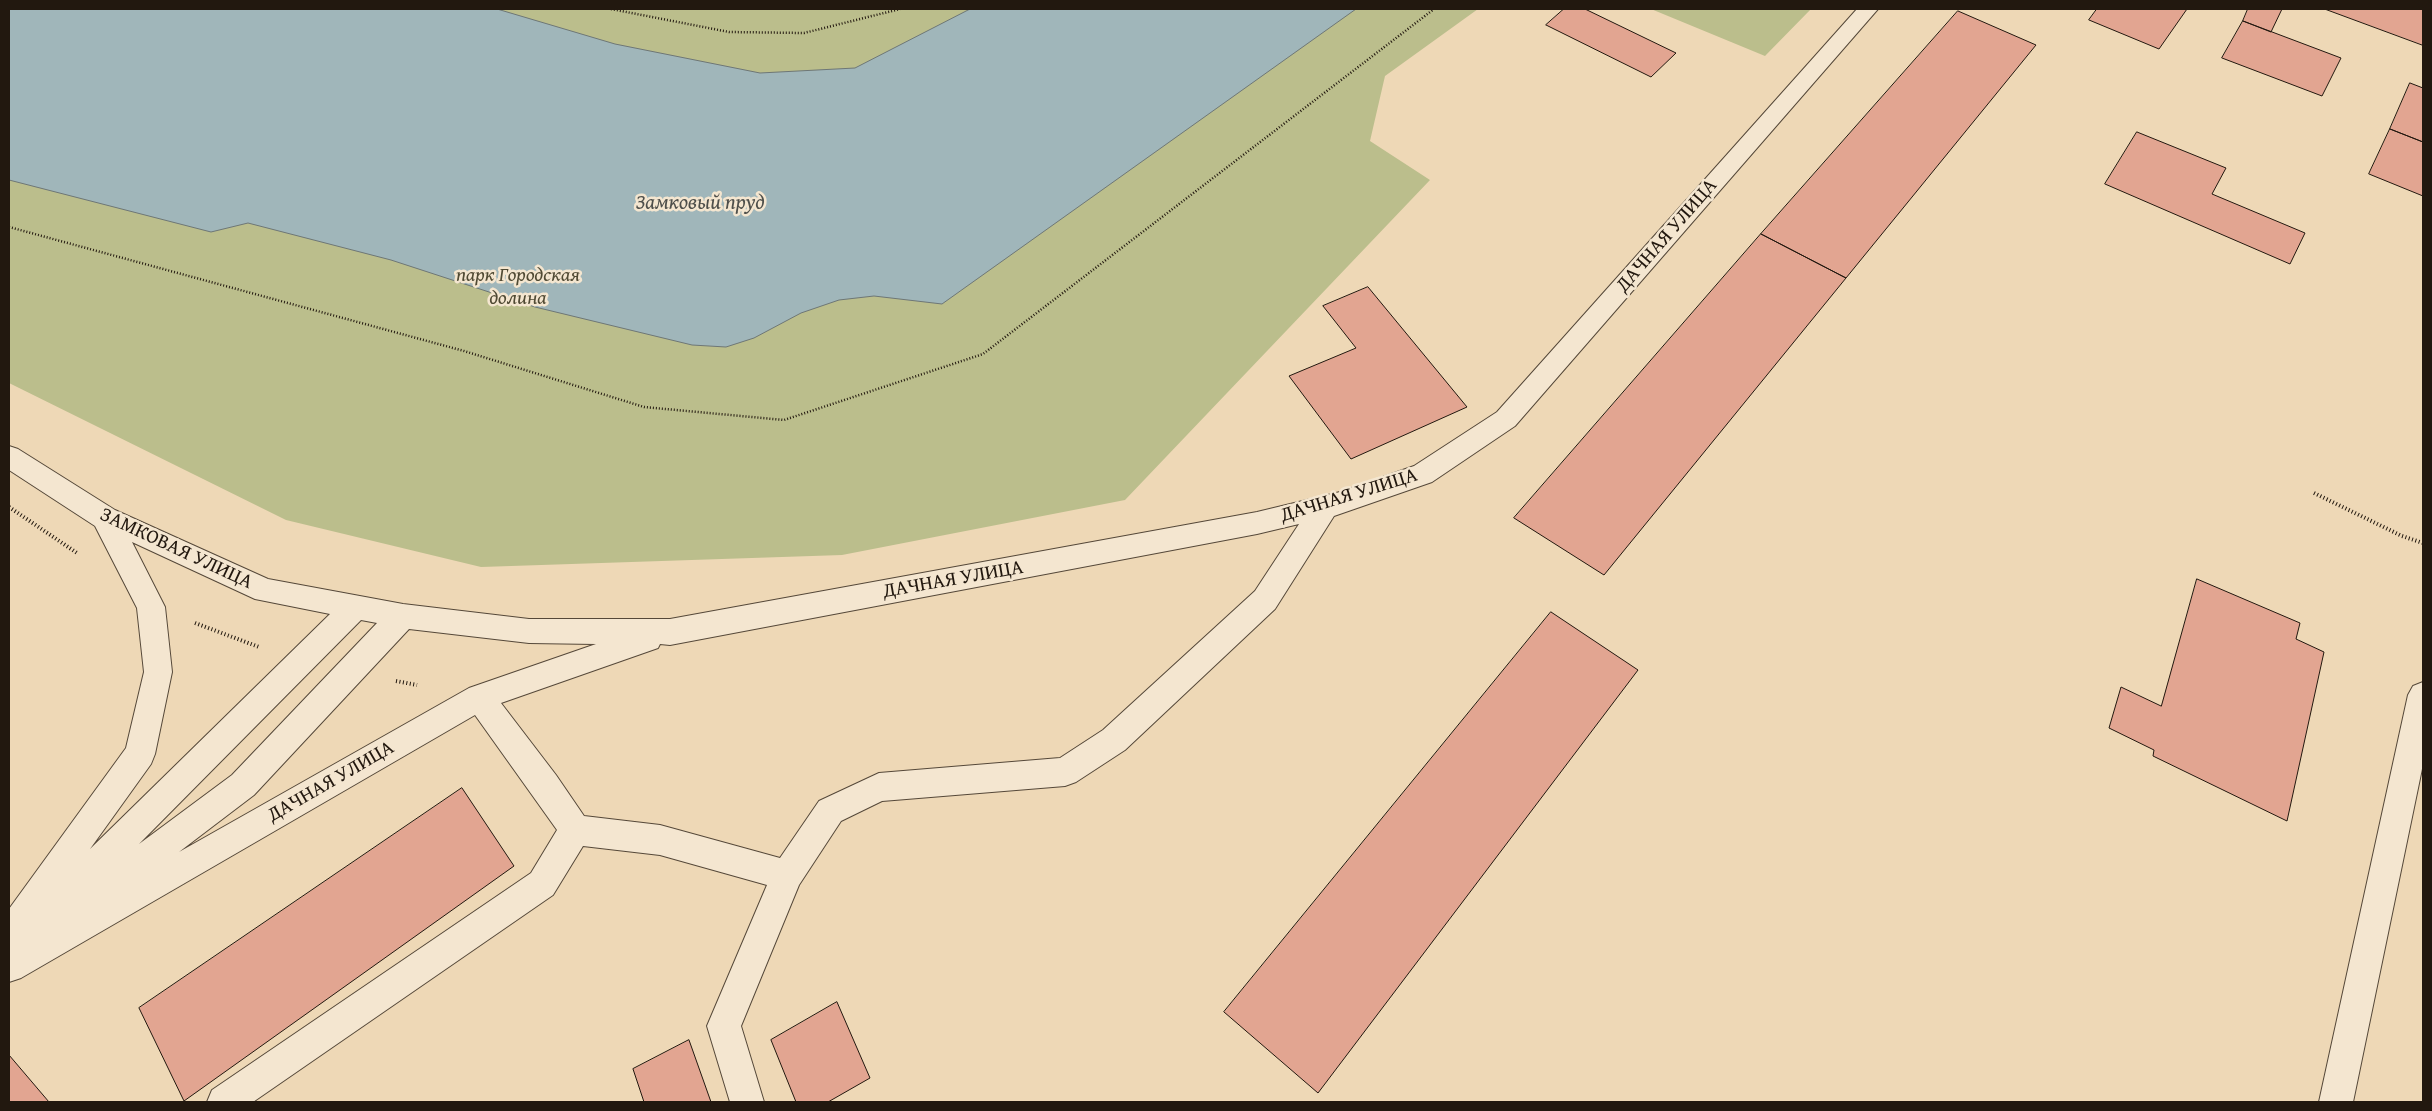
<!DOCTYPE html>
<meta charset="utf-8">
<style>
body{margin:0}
#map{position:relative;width:2432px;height:1111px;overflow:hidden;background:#eed8b6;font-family:"Gentium Book Plus",serif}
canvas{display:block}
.frame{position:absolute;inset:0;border:10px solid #22180f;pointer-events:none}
</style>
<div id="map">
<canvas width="2432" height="1111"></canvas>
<div class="frame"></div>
</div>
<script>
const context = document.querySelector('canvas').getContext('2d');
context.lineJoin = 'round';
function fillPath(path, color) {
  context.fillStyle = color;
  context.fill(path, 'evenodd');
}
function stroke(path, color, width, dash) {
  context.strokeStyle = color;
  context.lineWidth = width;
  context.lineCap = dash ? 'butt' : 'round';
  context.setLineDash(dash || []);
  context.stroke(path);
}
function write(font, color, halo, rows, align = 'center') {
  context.font = font + ' "Gentium Book Plus",serif';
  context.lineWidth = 5;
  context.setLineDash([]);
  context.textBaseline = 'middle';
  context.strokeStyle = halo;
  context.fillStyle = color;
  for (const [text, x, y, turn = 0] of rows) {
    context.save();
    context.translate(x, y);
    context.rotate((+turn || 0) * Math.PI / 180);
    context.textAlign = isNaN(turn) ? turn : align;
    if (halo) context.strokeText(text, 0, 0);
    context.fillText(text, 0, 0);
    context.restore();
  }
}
fillPath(new Path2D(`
 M9,9H1478L1385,76L1370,141L1430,180L1125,500L842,555L481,567L286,520L9,383Z
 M1651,9H1811L1765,56Z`), '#bbbe8c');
const water = new Path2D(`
 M9,9H497L615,44L760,73L855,68L970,9H1356L942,304L874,296L839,300L801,313L754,338L726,347L692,345L535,307L391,260L248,223L211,232L9,180Z`);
fillPath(water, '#a0b6ba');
stroke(water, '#6e7776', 1);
const building = new Path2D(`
 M1564,9H1585L1676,53L1651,77L1546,25Z
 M2097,9H2187L2159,49L2089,20Z
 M2248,9H2282L2271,32L2243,21Z
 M2325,9H2423V45Z
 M1958,11L2036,45L1846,278L1761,234Z
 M2243,21L2341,58L2322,96L2222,58Z
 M2410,83L2423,88V142L2390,129Z
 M2390,129L2423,142V196L2369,174Z
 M2137,132L2226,168L2212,194L2305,233L2290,264L2105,184Z
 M1761,234L1846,278L1604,575L1514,518Z
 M1368,287L1467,407L1351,459L1289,376L1356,348L1323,306Z
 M2197,579L2300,623L2296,639L2324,652L2287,821L2153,756L2154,750L2109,728L2121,687L2161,706Z
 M1551,612L1638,670L1318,1093L1224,1012Z
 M462,788L514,866L184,1101L139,1008Z
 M837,1002L870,1078L828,1102H796L771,1040Z
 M689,1040L711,1102H644L633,1069Z
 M9,1055L49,1102H9Z`);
fillPath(building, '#e2a591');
stroke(building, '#22180f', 1);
const minor = new Path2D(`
 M1857,9H1878L1515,426L1432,482L1334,516L1275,609L1125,750L1076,782L1065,786L882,801L841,821L799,885L741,1026L764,1102H730L707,1026L767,885L660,855L583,846L553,895L253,1102H207L212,1090L531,873L557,830L475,715L21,978L9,982V909L126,748L144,672L137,608L95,526L9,470V446L18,449L115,510L268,579L403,604L529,619H670L1257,512L1340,492L1414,466L1497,412ZM1299,524L1255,591L1103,730L1060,758L879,773L819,801L780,858L660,825L584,816L556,775L501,703L658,648L660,644L670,645L1257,534ZM132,542L255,599L330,614L90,849L151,764L155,754L172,672L165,607ZM361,620L377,623L232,775L139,844ZM409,629L529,643L596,644L469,688L179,852L254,795Z
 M2423,682V764L2353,1102H2319L2408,695L2413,686Z`);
stroke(minor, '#554839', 2);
stroke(new Path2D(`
 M611,9L729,32L804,33L900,9
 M9,227L464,351L644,407L784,420L983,354L1434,9`), '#22180f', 2.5, [1, 2]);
stroke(new Path2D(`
 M2314,493L2402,536L2423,543
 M9,507L77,553
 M195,623L259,647
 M396,681L417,685`), '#22180f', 4, [1, 2.5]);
fillPath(minor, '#f4e6d0');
write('20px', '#22180f', '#f4e6d0', [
 ["ДАЧНАЯ УЛИЦА",1667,236,-49],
 ["ДАЧНАЯ УЛИЦА",1349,496,-17],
 ["ЗАМКОВАЯ УЛИЦА",176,549,25],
 ["ДАЧНАЯ УЛИЦА",953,580,-10],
 ["ДАЧНАЯ УЛИЦА",331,782,-30]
]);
write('italic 20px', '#504a34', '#f4e6d0', [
 ["парк Городская",518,276],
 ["долина",518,299]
]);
write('italic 21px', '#4e4f4b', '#f4e6d0', [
 ["Замковый пруд",700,204]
]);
</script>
